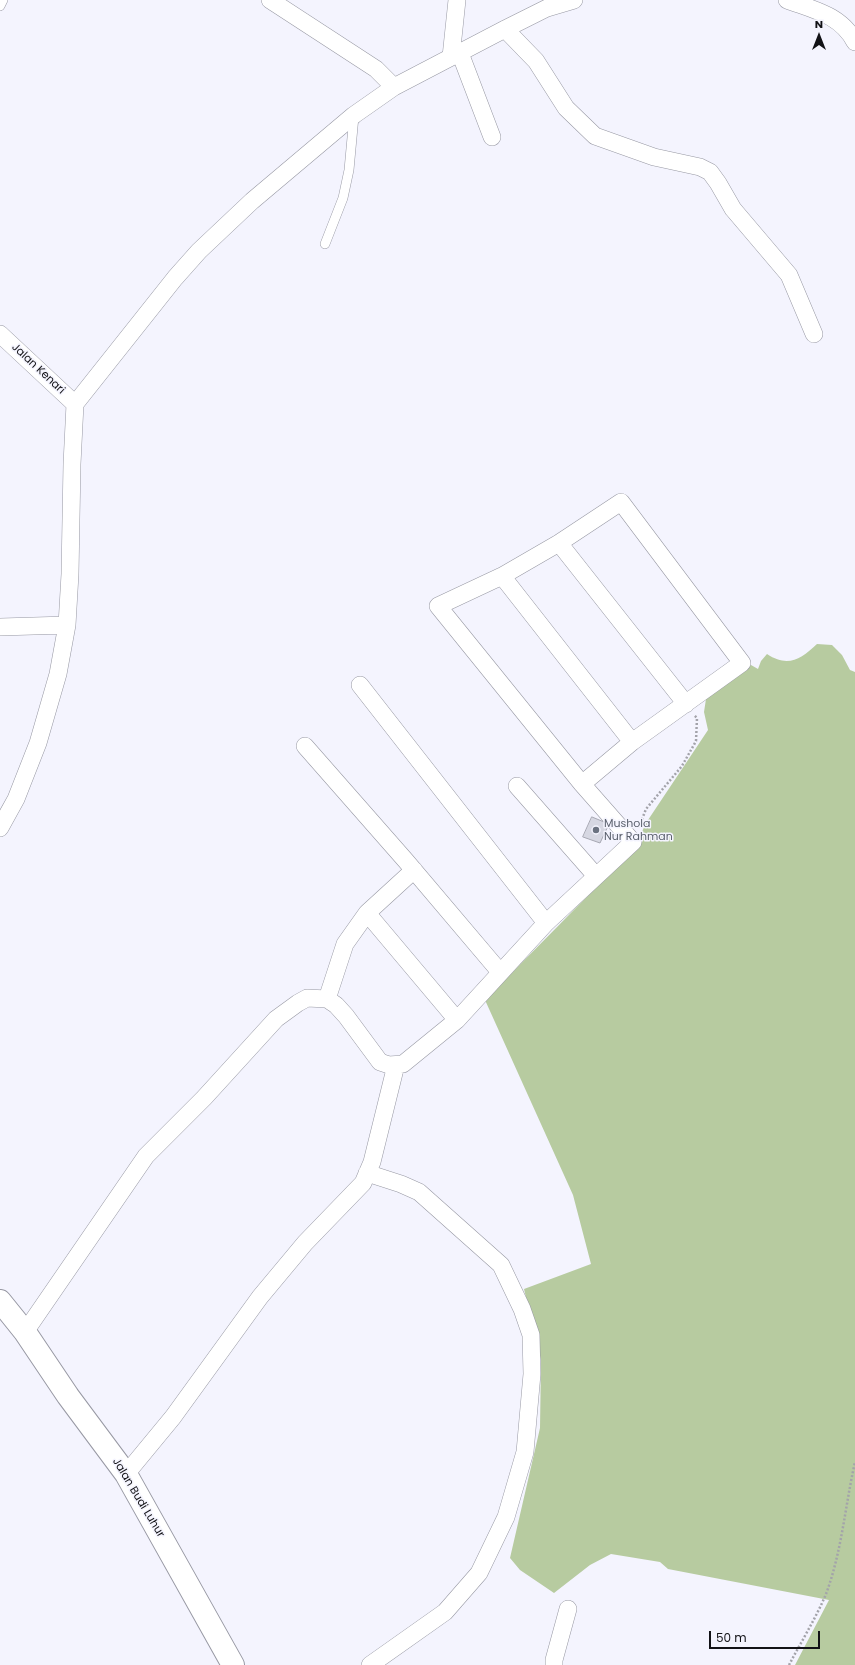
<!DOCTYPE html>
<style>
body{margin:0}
#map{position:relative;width:855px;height:1665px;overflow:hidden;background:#f4f4fe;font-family:Poppins,sans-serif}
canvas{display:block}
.north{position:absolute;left:799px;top:16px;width:40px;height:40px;-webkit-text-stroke:3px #f4f4fe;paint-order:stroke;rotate:0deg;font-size:11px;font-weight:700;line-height:16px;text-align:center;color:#121216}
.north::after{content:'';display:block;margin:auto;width:14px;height:18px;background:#121216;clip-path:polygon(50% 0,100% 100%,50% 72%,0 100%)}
.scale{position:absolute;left:709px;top:1631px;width:111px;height:18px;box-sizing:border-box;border:2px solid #121216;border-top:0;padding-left:5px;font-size:12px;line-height:14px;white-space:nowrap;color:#121216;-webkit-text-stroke:3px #f4f4fe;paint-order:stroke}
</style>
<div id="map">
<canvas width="855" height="1665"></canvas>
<div class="north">N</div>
<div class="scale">50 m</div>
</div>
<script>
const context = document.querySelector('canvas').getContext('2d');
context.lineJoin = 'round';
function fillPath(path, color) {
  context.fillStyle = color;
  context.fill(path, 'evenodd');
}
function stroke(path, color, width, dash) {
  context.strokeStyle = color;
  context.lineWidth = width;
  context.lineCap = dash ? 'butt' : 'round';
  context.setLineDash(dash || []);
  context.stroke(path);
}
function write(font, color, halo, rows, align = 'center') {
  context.font = font + ' Poppins,sans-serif';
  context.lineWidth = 3;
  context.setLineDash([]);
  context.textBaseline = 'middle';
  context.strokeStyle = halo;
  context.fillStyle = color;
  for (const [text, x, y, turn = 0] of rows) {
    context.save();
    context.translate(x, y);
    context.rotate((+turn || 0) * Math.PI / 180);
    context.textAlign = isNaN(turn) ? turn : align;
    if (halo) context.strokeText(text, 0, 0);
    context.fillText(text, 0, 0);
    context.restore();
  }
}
fillPath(new Path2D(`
 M817,644L832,645L842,655L850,670L855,672V1665H795L829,1600L668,1569L660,1562L611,1554L590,1565L554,1593L520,1570L510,1558L540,1428L541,1360L524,1289L591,1264L573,1195L485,1000L634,849L646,823L708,730L704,712L706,699L751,665L758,669L761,661L767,654C788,668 801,659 817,644Z`), '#b7cba0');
const building = new Path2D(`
 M592,817L609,824L600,843L583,837Z`);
fillPath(building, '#d6d7e2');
stroke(building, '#a6a7b2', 1);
const service = new Path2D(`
 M0,6L3,0
 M325,244L343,198L349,170L354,116`);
const minor = new Path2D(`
 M270,0L376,69L394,87
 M787,0C814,10 841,15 855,42
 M505,29L536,61L566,108L595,136L654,157L700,167L710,172L718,183L733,209L789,275L814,334
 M460,53L492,137
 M451,57L457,0
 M0,334L75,404
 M559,543L686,704
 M502,576L632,742
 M0,627L67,625
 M360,685L546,923
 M305,746L406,861L500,972
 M517,786L596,876
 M0,828L16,799L38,743L58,674L67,625L70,574L72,464L75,404L175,278L199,251L252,201L354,115L394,87L505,29L547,8L574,0
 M414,870L367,913L457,1020
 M327,999L345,944L367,913
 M367,1173L401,1184L419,1192L501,1265L522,1309L531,1335L532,1374L525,1452L506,1517L479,1573L445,1612L370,1665
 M25,1332L146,1156L204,1098L276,1019L298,1003L307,998L327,999L336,1005L346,1016L380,1062L389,1065L403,1064L457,1020L546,923L633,842L582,784L438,606L502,576L559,543L621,502L742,663L632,742L582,784
 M126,1474L173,1417L260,1297L305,1243L363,1183L372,1162L396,1065
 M554,1665V1660L568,1609`);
const secondary = new Path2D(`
 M0,1301L25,1332L68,1396L126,1474L233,1665`);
stroke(service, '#9798a3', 10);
stroke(minor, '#9798a3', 18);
stroke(secondary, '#9798a3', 24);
stroke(new Path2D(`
 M639,827L646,809L682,766L696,741L697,718L694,715
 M789,1665C801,1642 816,1618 826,1594C842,1551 845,1506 855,1462`), '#a3a3aa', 2.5, [2, 2]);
stroke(service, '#fff', 9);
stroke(minor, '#fff', 17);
stroke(secondary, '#fff', 22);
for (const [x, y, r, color] of [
 [596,830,4,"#6b7280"]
]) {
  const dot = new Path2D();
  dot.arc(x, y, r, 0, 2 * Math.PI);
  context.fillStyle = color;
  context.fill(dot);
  stroke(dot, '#f4f4fe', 1.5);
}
write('11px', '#121216', '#f4f4fe', [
 ["Jalan Kenari",38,369,43],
 ["Jalan Budi Luhur",138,1498,59]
]);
write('11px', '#5b616d', '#f4f4fe', [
 ["Mushola",604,824],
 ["Nur Rahman",604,837]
], 'left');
</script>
